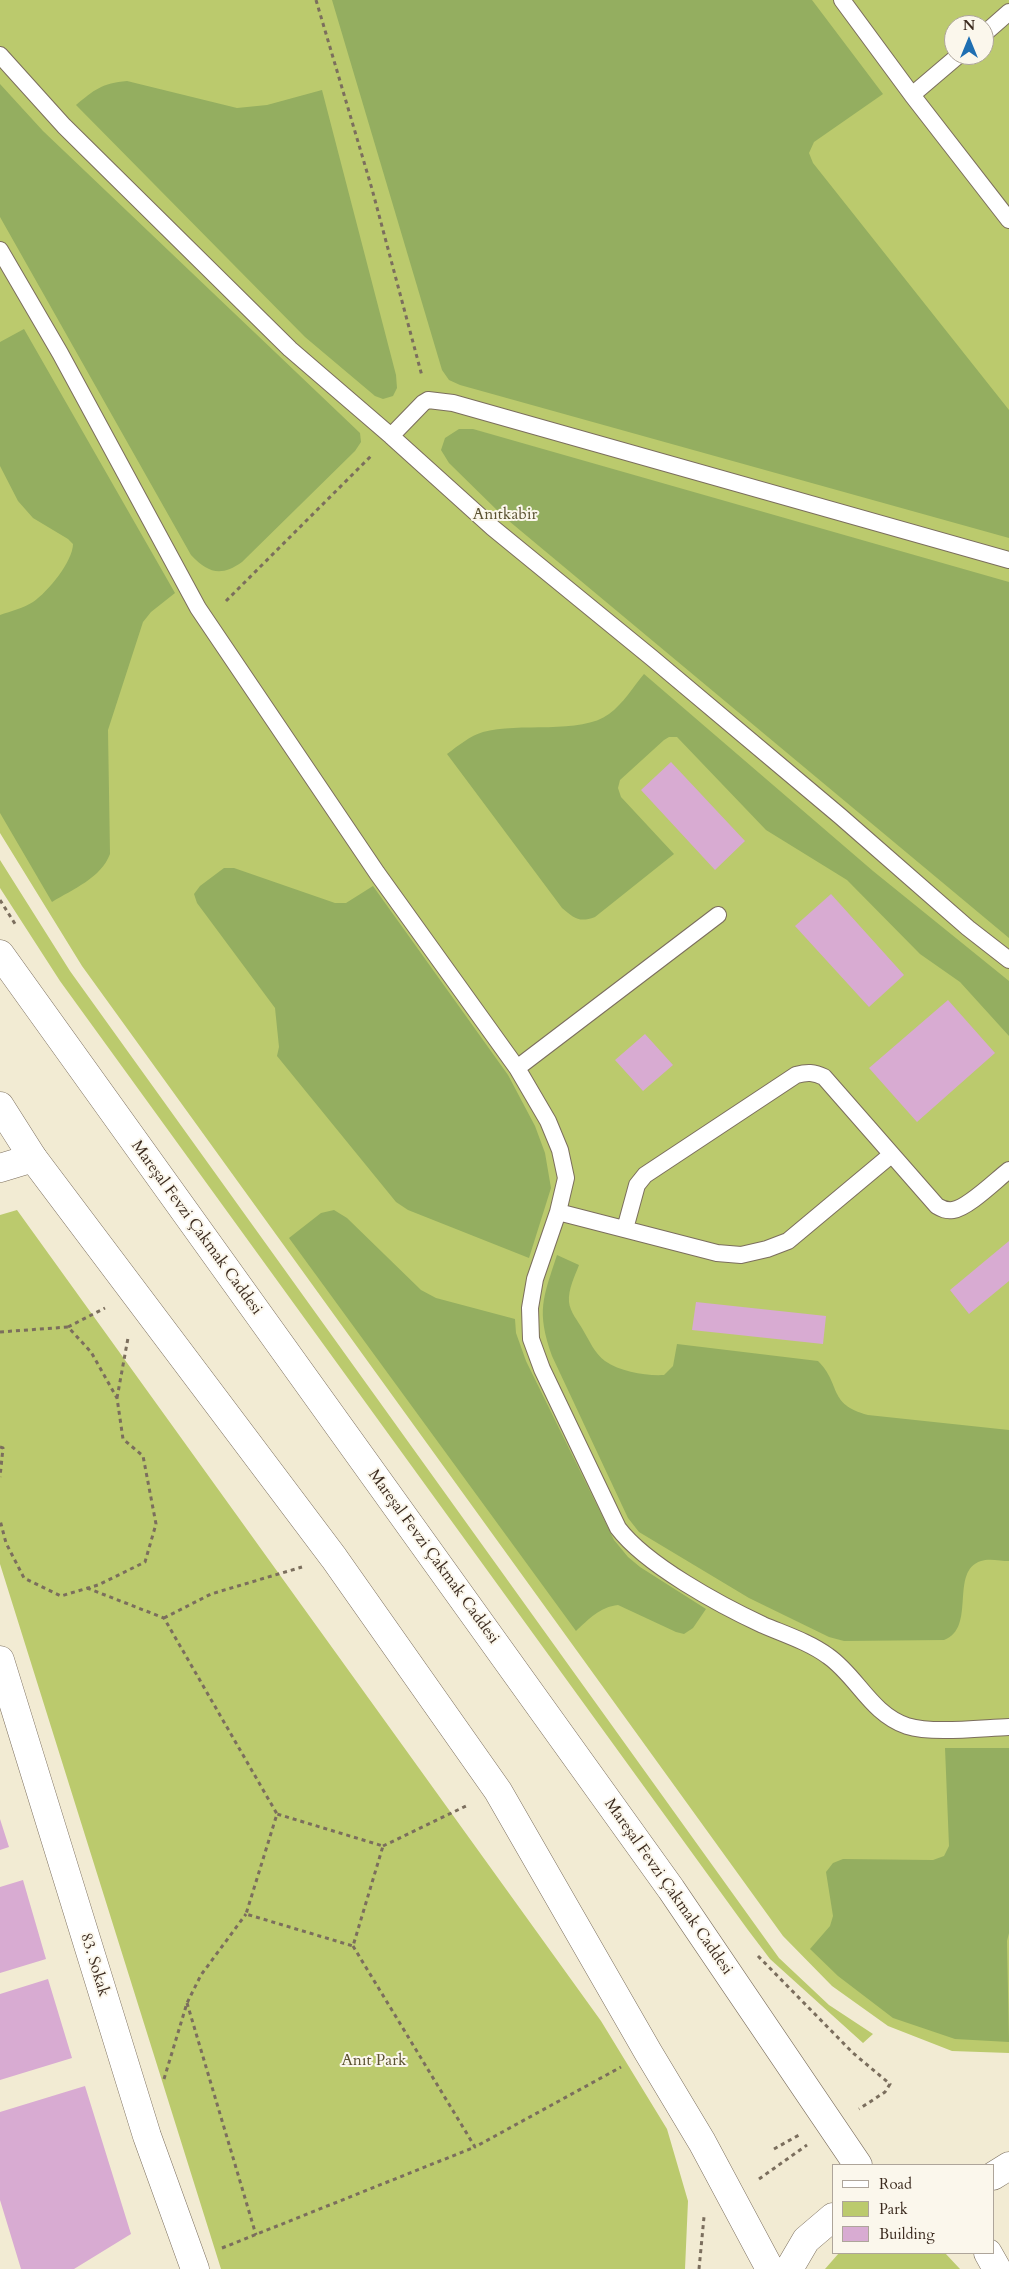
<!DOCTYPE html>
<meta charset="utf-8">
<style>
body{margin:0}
#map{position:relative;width:1009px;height:2269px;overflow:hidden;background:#f2ebd3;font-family:Cardo,serif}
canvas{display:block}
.legend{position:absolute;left:832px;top:2164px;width:162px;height:90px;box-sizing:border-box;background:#fbf7ec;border:1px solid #aea59a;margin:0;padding:6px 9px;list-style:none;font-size:15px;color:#3b2a1e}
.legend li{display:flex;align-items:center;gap:10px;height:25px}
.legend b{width:25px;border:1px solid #aea59a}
.north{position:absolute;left:944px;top:15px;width:50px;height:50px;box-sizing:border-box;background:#fbf7ec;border:1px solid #aea59a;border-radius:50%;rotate:0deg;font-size:14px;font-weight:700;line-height:20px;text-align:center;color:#3b2a1e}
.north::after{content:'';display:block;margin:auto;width:18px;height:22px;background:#1f6fb2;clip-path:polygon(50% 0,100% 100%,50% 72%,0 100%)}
</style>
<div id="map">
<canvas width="1009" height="2269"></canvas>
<ul class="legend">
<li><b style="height:6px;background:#fff"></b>Road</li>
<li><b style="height:14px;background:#bbca6d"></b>Park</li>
<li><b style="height:14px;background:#d8abd2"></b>Building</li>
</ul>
<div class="north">N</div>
</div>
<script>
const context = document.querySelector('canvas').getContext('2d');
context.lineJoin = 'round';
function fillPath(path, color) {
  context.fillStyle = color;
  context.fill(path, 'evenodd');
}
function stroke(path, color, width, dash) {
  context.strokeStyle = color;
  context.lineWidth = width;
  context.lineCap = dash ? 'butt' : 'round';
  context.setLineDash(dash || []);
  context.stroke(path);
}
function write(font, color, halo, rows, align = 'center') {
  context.font = font + ' Cardo,serif';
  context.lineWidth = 4;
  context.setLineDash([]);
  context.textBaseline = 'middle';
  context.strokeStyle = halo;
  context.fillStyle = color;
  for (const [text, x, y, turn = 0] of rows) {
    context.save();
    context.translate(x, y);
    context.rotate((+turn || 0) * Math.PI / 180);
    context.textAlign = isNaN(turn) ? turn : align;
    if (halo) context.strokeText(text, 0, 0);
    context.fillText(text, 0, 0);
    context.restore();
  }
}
fillPath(new Path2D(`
 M0,0H1009V2053L952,2051L888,2026L832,1986L783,1936L82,966L0,833ZM954,25H984V55H954Z
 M0,860L70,971L779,1958L829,2005L873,2034L863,2043L770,1959L748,1930L60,981L0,888Z
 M17,1210L601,2021L667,2129L688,2201L685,2269H221L0,1564V1215Z
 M839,2253H945L960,2269H825Z`), '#bbca6d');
fillPath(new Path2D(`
 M332,0H812L883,94L814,142L809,153L813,163L1009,410V538L460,385L449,380L442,370Z
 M127,81L237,108L267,105L322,90L396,375L397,388L393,396L383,399L375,396L305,337L76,105C94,90 102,83 127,81Z
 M0,84L43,131L360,433L361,442L355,451L242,562C221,577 208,573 191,555L0,217Z
 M24,329L175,593L151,612L143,622L108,730L110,854C101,878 73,889 52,902L0,813V615C11,611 24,608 33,602C48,592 73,561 73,544L68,539L33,518L18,501L0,466V342Z
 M459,429H473L1009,582V938L503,516L449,463L441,450L445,438Z
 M644,674L873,871L1009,981V1036L960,982L920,954L847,880L766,830L677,737H669L664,740L620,780L618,788L621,797L674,854L595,917C579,923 574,918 562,908L447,754C459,745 470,736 483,732C518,722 581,735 609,714C623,704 633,687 644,674Z
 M224,868H234L335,903H346L373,886L508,1075L535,1126L545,1153L551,1188L529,1258L408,1210L396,1202L277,1056L279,1047L275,1008L197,903L194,894L200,886Z
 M334,1210L347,1218L421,1290L436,1298L515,1319L516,1333L526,1361L614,1540L628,1557L640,1567L706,1609L693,1628L684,1634L676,1632L618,1605C600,1607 589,1619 576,1631L289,1238L321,1213Z
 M557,1255L579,1265C575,1276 568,1289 569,1302C570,1312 578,1321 583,1330C589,1340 595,1354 605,1361C621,1372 646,1376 664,1375L673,1366L677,1344L818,1361C842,1385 827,1404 868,1415L1009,1430V1561C1001,1561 989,1558 981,1561C949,1571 977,1628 944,1640L844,1641L829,1637L749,1598L639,1532L628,1518L552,1356C536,1311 543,1298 557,1255Z
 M945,1748H1009V1933L1007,1941L1009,2042L955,2039L893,2018L838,1976L810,1949L830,1926L833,1916L826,1872L833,1863L843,1859L933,1860L944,1856L949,1846Z`), '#94ae60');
fillPath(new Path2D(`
 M671,762L745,841L715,870L641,790Z
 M831,894L904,975L869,1007L795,926Z
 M948,1000L995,1053L917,1122L869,1068Z
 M645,1034L673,1065L643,1091L615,1060Z
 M1009,1241V1281L969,1314L950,1290Z
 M696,1302L826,1316L823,1344L692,1330Z
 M0,1819L9,1847L0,1850Z
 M23,1880L46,1959L0,1973V1887Z
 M48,1979L72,2058L0,2080V1994Z
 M85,2086L131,2234L74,2269H21L0,2200V2112Z`), '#d8abd2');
const service = new Path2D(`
 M842,0L912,95L1009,220
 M984,34L1009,12
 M0,55L64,126L290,349L391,436L493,528L652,658L840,816L968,928L1009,960
 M912,95L959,55
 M0,250L60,353L198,608L377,873L517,1068L548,1121L560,1150L566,1178L558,1212L535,1279L530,1308L531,1339L542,1369L618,1528C646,1565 720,1605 763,1625C784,1634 809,1642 828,1656C857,1676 871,1714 907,1726C932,1734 981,1728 1009,1727
 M391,436L423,403L428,400L453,403L1009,560
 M517,1068L718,915
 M558,1212L717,1253L741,1255L767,1249L788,1241L891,1155
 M625,1229L637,1185L645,1175L796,1075C807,1072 814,1072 824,1077L937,1206C942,1209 946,1211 953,1210C968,1208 996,1180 1009,1170`);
const minor = new Path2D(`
 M0,1168L33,1158
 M0,1660L147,2136L195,2269`);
const secondary = new Path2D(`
 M993,2176L1009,2166`);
const primary = new Path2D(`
 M0,954L671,1889L858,2165
 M0,1106L33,1158L334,1558L498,1791L648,2052L702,2142L770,2269
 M988,2253L997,2269
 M789,2269L806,2240L833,2217`);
stroke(service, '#7b6e5d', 18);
stroke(minor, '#7b6e5d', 29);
stroke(secondary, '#7b6e5d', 29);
stroke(primary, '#7b6e5d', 29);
stroke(new Path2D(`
 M316,0L372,189L422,376
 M226,601L372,455
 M0,900L17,927
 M68,1327L105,1308
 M0,1332L68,1327L91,1352L117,1398L123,1439L143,1456L156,1524L145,1562L98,1585L61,1596L24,1578L6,1543L0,1520
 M117,1398L128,1338
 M0,1447L3,1448L0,1477
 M87,1588L164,1618L277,1814L246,1914L353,1946L383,1846L277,1814
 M164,1618L211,1594L302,1567
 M383,1846L468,1805
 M353,1946L475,2147L621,2067
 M758,1956L853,2053L890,2084L885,2092L859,2109
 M187,2003L256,2235
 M164,2079L187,2003L201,1975L246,1914
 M774,2149L799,2135
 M759,2179L807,2145
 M222,2248L475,2147
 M699,2269L704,2217`), '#7b6e5d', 3, [4, 4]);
stroke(service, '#fff', 16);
stroke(minor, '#fff', 28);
stroke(secondary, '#fff', 28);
stroke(primary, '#fff', 28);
write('16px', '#5b5232', '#fbf7ec', [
 ["Anıtkabir",505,515],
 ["Anıt Park",374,2061]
]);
write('16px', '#3b2a1e', '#fbf7ec', [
 ["Mareşal Fevzi Çakmak Caddesi",196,1228,54],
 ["Mareşal Fevzi Çakmak Caddesi",433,1557,54],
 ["Mareşal Fevzi Çakmak Caddesi",668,1887,55],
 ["83. Sokak",94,1965,73]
]);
</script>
